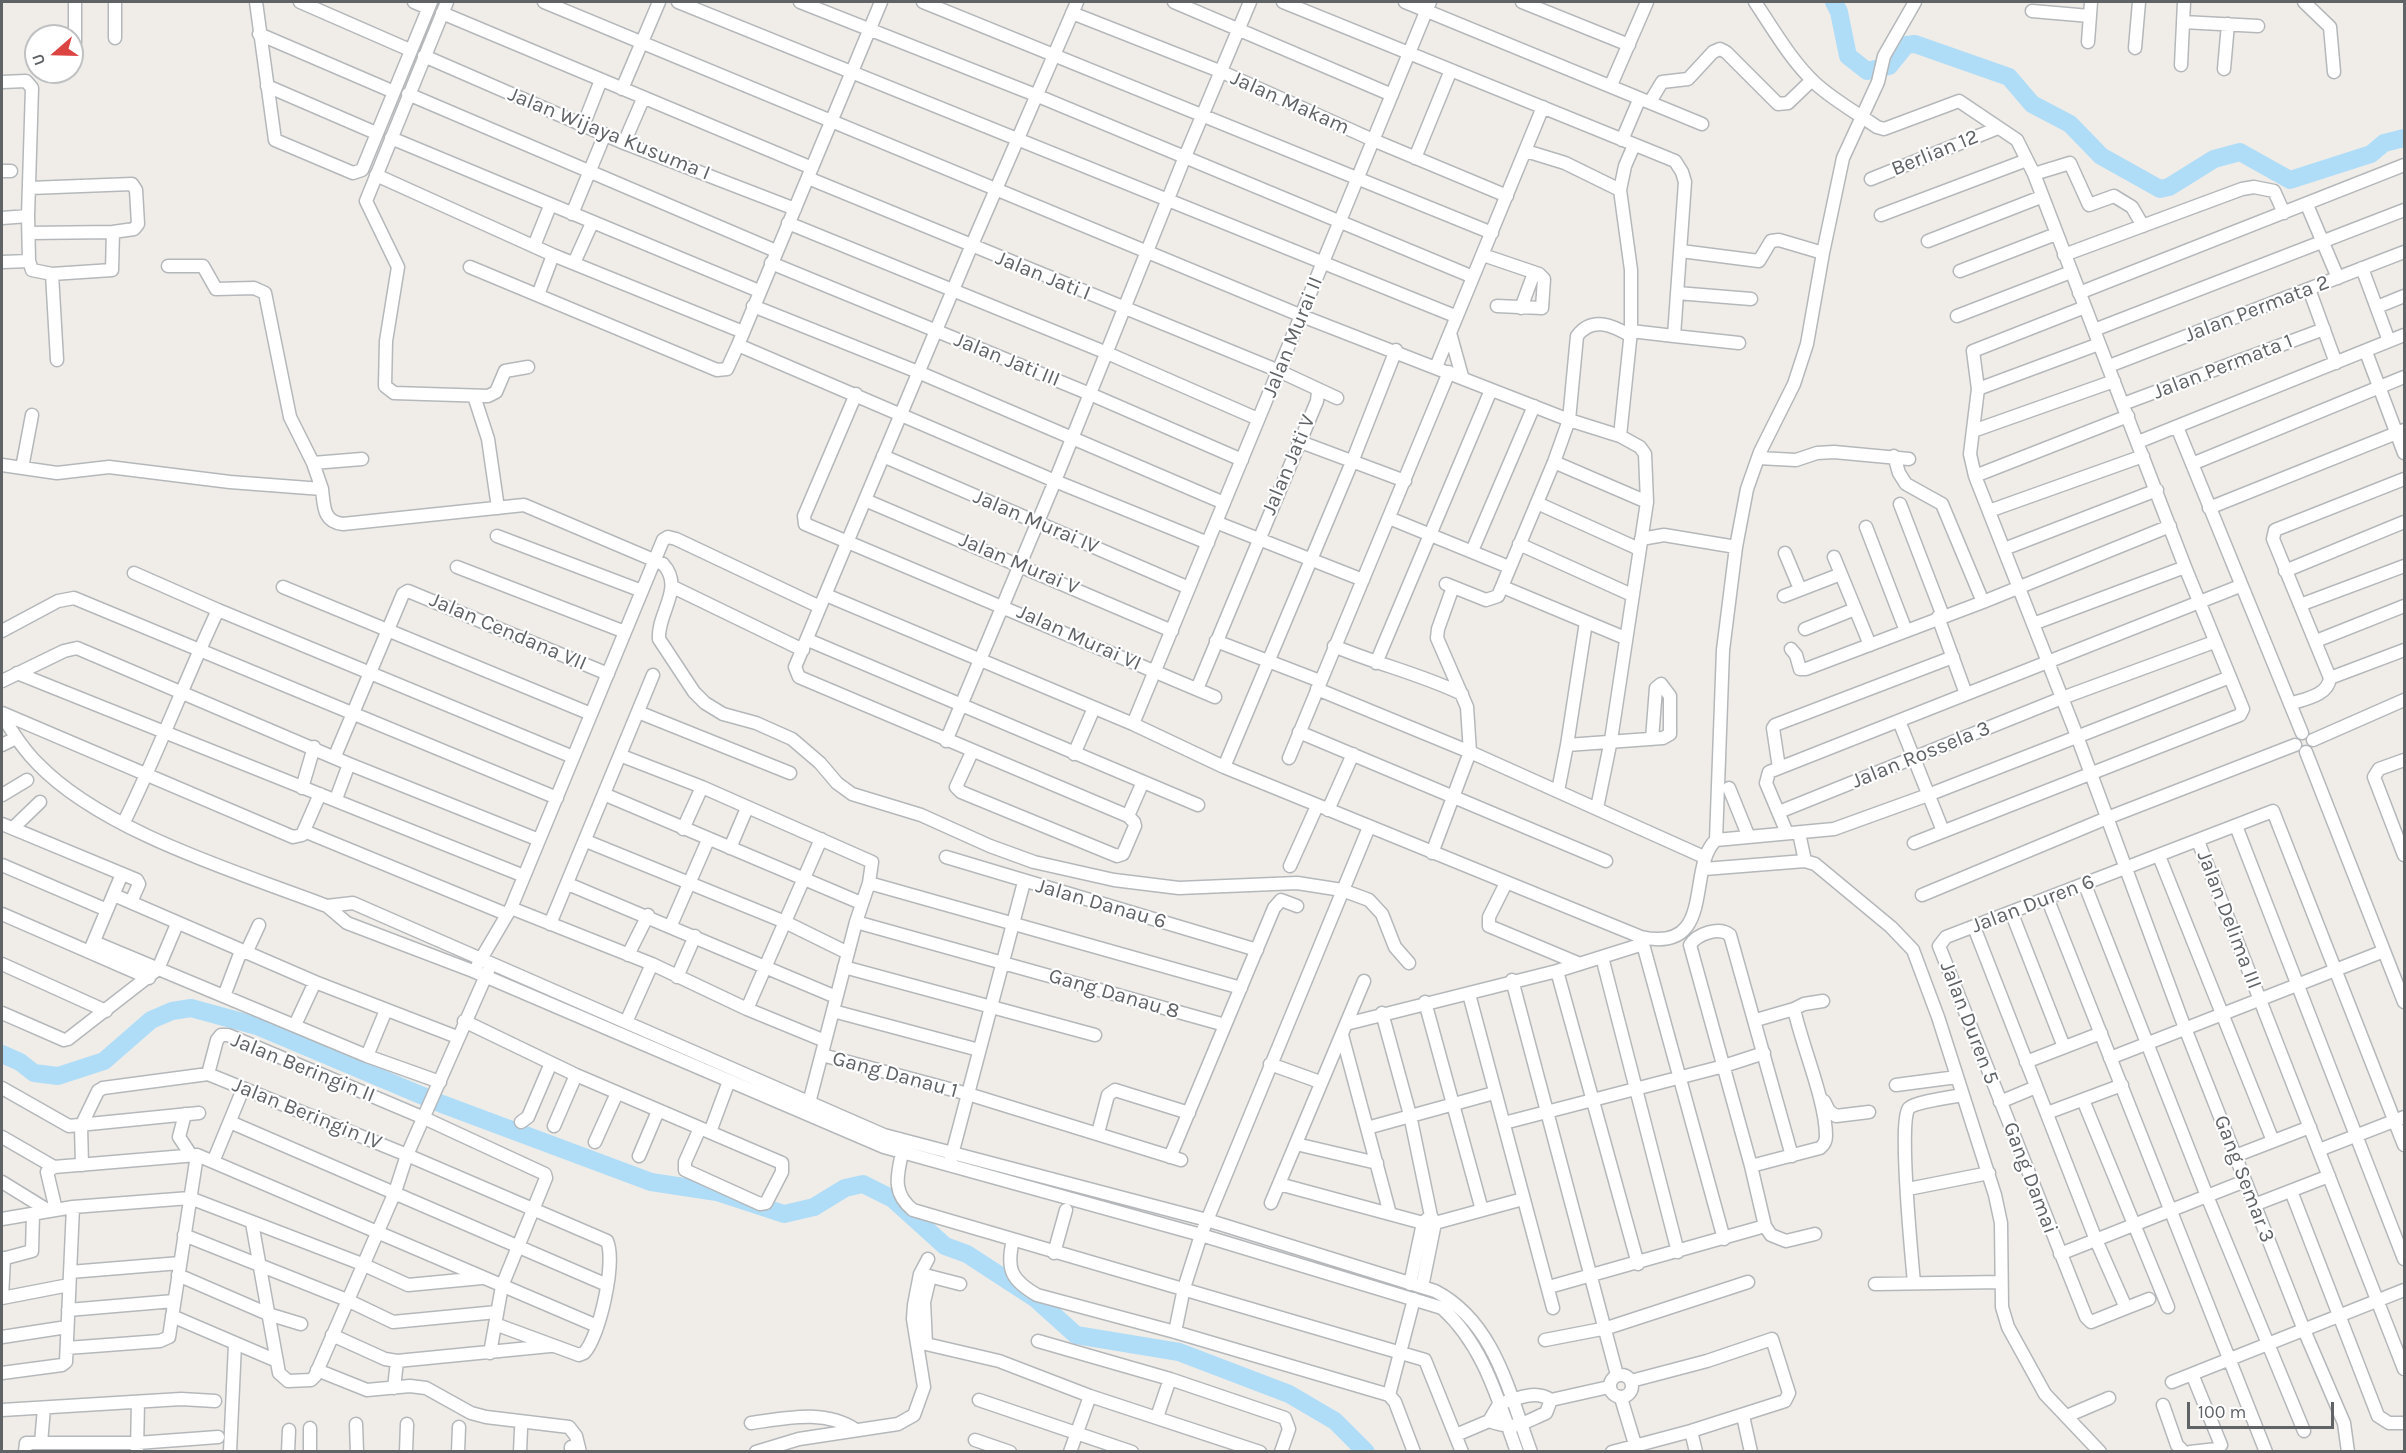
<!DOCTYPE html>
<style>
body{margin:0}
#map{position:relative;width:2406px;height:1453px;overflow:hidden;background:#f0ede8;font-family:Karla,sans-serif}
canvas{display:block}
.frame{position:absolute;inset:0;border:3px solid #5f6366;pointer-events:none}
.north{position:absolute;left:24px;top:24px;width:60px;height:60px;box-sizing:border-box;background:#fff;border:2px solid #bfc1c2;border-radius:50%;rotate:250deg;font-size:16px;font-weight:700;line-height:24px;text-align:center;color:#5f6366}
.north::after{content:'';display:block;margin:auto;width:21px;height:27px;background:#dc4442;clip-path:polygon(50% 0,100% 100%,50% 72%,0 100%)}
.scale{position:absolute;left:2187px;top:1402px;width:147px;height:27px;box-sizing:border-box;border:3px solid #5f6366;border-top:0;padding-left:8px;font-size:18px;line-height:21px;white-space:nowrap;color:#5f6366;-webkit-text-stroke:4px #fff;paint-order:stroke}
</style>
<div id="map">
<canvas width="2406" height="1453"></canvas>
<div class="frame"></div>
<div class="north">U</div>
<div class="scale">100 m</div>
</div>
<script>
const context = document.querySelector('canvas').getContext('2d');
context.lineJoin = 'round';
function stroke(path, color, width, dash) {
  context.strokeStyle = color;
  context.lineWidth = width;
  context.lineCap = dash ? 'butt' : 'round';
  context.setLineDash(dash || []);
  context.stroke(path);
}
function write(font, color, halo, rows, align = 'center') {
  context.font = font + ' Karla,sans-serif';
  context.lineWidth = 4.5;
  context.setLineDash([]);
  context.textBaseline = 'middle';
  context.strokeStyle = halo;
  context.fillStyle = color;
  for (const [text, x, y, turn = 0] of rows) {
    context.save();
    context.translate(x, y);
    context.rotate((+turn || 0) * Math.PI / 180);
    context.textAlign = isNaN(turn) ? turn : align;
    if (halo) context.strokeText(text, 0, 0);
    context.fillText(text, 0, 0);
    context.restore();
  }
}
stroke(new Path2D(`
 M1834,2L1839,12L1848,56L1867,71L1889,66L1906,45L1915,44L2009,77L2032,104L2070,124L2101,156L2160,189L2169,187L2214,159L2240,152L2290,180L2371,154L2384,143L2404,138
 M2,1054L20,1062L34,1073L58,1076L104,1061L151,1020L172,1011L191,1008L257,1026L442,1104L651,1182L717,1192L784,1214L814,1207L845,1188L863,1184L893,1199L945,1246L967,1254L1036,1299L1076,1335L1179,1352L1289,1394L1335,1421L1366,1452`), '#afddf8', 18);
const minor = new Path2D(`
 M75,2V43
 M256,2L275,140L353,173L362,170L431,2
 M300,2L410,50
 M414,2L428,8
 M447,2L366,201L398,267L386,341L385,386L394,393L488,396L496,392L505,371L528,367
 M544,2L1302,316L1569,420L1620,436L1640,447L1645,454L1647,502L1611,740L1597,808
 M678,2L1455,316
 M800,2L1038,96L1473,277
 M881,2L738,345L1055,481L1208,543
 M923,2L1492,233
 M1174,2L1392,95
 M1283,2L1675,161L1682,172L1685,182L1674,336L1631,331
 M1405,2L1702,124
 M1522,2L1629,45
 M1755,2C1773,29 1792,62 1816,84C1835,101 1857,113 1877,127L1884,129L1959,101L2017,140L2034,174L2185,567L2243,709L2240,715L1914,843
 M2304,2L2330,27L2334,72
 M2032,11L2090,16
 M442,13L812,168
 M1072,13L1222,72L1373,140L1507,196
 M2183,22L2258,26
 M259,34L394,92
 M115,38V2
 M2088,42L2091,2
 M2135,48L2139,2
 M424,56L624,143L795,209
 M2181,65L2184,2
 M2224,69L2228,24
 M2,82L26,81L32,88L28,216L29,261L32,270L52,274L112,270L113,232
 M1611,85L1647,2
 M267,86L376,133
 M622,89L659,2
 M408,94L776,251
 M1650,102L1662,82L1688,79L1713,52L1720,49L1726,52L1778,104L1788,103L1812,80
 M583,126L601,80
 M391,138L759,291
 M1622,140L1639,100
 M624,143L643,99
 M1526,151L1565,163L1620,190
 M1415,158L1451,70
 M2,171H11
 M2034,174L2070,163L2089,205L2114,196L2132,207L2143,226
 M376,175L553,255L743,332
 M808,178L1279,371L1337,398
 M1871,179L1998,128
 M2307,205L2338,278
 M572,214L605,134
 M1881,215L2027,160
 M2,218L28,216
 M788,223L1107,353L1258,419
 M29,233L113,232L134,229L138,224L136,190L132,184L30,188
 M1928,241L2041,197
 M534,246L550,206
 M1681,251L1759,261L1771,241L1779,240L1823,253
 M1483,255L1539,274L1544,279L1542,308L1497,306
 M2064,255L2242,189L2254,187L2274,191L2284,213
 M2,262L29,261
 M574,263L592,223
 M771,263L1090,394L1242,460
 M168,266H203L216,289L254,288L265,293L290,417L313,463L322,489
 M470,267L717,370L727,369L738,345
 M2362,268L2389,341
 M1960,271L2056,234
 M52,274L57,360
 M2309,289L2336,363
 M1677,293L1751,299
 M2079,293L2404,165
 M538,295L553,255
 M753,306L918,372L1224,503
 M2377,307L2404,296
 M1521,308L1534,273
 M1957,316L2071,272
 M2094,330L2404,210
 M1450,333L1462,376
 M1674,336L1739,343
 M2366,352L2404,453
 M2109,366L2404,252
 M1436,367L1543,107
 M1978,389L2099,344
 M856,394L804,516L805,524L1215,697
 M474,396L488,439L498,508
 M2123,404L2324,329
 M2128,416L1975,476L2077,736L2183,1023L2304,1330L2344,1423L2348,1452
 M2177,427L2302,733
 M1973,431L2114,381
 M1620,436L1631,331V270L1620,190L1625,166L1634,145
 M1298,441L1405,481
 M2138,442L2404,335
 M883,456L1189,588
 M1894,456L1899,473L1906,484L1942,504L1983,602
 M1758,458L1796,460L1817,453L1834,452L1909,459
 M1554,462L1647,502
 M313,463L362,459
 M2192,464L2404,377
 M2,465L57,473L109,467L230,482L322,489C324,506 323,522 343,524L524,505L663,564C685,588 657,613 659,639L694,692L705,703L723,714L756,723L792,739L820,763L837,783L852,794L921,815L990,846L1034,862L1114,880L1179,888L1297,883L1342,890L1369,900L1382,914L1395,947L1409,963
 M22,468L32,415
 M1975,476L1970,454L1978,389L1973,351L2085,307
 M2404,479L2275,530L2273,539L2330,678L2404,650
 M865,500L1172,631
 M1537,503L1639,549
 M1900,504L1943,616
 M2209,508L2404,430
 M1989,511L2143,456
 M1389,518L1509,567
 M1218,523L1363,580
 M1866,527L1906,631
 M497,536L642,591
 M1641,539L1664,535L1736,547
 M1519,544L1632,595
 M2004,549L2157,490
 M1472,551L1534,406
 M1785,553L1800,589
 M1834,557L1870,645
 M457,567L625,632
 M2285,571L2404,522
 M134,573L218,610L573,757
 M1446,584L1486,600L1498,596L1554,462L1569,420L1577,336C1592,316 1612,325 1631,336
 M283,587L591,714
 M673,587L803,650
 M1503,587L1625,638
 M826,595L1133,724L1224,767L1641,937C1717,954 1686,867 1716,840L1723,650L1736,547L1747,489L1760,452L1794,384L1807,344L1823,253L1843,158L1878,82L1884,56L1915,2
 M1784,596L1841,574
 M2300,605L2404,566
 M820,607L795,667L799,677L1128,816L1134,822L1135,826L1123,854L1117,856L961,792L956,787L972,752
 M1938,617L1966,694
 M1586,622L1567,745L1663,738L1670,734V696L1661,684L1656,688L1652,739
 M2033,624L2185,567
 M1805,629L1855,609
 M2,631L58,601L74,598L557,798
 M808,640L1198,805
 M1216,641L1320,681
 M2316,641L2404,606
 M1334,646C1376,664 1421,674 1462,694
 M1791,649L1796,655L1800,669H1806L1983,602L2170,526
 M1376,663L1491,390
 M17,673L524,876
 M2,681L64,651L77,648L349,764L539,840
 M1197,689L1317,401L1318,391
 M1317,689L1470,752L1704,857
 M2290,704C2304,699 2328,696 2330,678
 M638,712L790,773
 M2,713L293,837L302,835L320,794
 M2,715C12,732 23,749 37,763C103,832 238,872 327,906L347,923L473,971L884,1147L1201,1235L1442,1308C1484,1346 1498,1400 1517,1452
 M1899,721L1943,831
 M1133,724L1430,2
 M1299,732L1606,861
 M2313,740L2404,700
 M946,741L1055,481L1184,159L1250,2
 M2,745L16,738
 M2306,752L2404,1002
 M1074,754L1094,708
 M335,756L403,594L408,591L608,674
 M622,756L702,787L872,862L869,883L856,922L809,1103
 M1289,758L1449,372
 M2404,760L2379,769L2374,777L2404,855
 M1224,767L1352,462L1396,350
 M1779,768L1773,728L1775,725L1953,657
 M302,788L314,747
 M1729,788L1748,835
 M1558,791L1567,745
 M2,795L27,780
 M606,795L861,903
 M336,799L349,764
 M1328,810L1353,754
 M1779,812L2062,698L2214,642
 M1128,816L1142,784
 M124,822C158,753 185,680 218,610
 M2,824L137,880L139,884L131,902
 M2236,826L2404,1259
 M13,828L40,802
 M683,829L702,787
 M304,831L506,914
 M1787,833L1766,783L1769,772L2240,586
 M1799,833L1805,861
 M1716,840L1834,829L1928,795L2230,677
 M586,841L785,922L848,953
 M2198,841L2404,1369
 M730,848L747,808
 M1432,853L1470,752L1467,707L1437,638L1438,629L1453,587
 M2159,856L2273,1141
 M946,857L1257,950
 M2,865L107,910
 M1290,866L1317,806
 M1704,869L1805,861L1815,864L1891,927L1913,950L1938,1017L1995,1195L2001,1223L2002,1307L2008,1327L2045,1394L2100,1452
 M869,883L1241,988
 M1506,883L1489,917V926L1580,964
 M568,884L836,997
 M2085,885L2207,1196L2304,1431
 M114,895L315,982L457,1037
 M1922,895L2107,818L2295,745
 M2048,900L2266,1452
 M327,906L353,903L884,1135L1207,1220L1435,1291C1495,1322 1509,1393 1531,1452
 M511,908L652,964L747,1009L825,1041
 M2,914L149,978
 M2012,914L2064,1047
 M856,922L1225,1025
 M550,924L653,675
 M671,925L708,840
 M1974,927L2096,1240L2126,1308L2091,1322L2086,1317L1939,946L1946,937L2273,811L2404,1145
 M1641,937L1724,1239
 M94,942L367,1056L440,1082
 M91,948L122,874
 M246,953L259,925
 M628,955L648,915
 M1602,957L1678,1252
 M2,964L106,1011
 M478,964L511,908L663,540L668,537L676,539L820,607L971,247L1077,2
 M844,967L1095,1035
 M1557,971L1638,1264
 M677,977L695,936
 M1512,980L1617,1375
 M1469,994L1553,1308
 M224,996L241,951
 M1425,1002L1482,1210
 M747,1009L821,839
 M1794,1009L1804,1004L1823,1001
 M833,1011L979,1050
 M2,1013L64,1040L68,1039L158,969L177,924
 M1382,1013L1410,1115L1431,1216L1435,1223L1422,1287
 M627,1020L652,964
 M464,1021L576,1075L700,1128
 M1346,1024L1557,971L1643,944
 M295,1025L315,982
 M1342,1035L1390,1214
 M822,1055L968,1094L1181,1160
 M367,1056L386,1010
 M2110,1058L2384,951
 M2026,1062L2101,1033
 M1270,1064L1320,1082
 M208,1074L217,1040L221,1035H228L424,1118L545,1174L546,1178L502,1286L490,1353
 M1896,1085L1957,1077
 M2,1088L69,1126L199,1113
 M2083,1100L2168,1307
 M1824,1101L1829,1111L1836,1116L1869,1112
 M2000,1102L2036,1087
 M2047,1113L2122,1085
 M185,1114L179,1137L191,1155
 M230,1122L607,1285
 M521,1122L528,1117L551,1063
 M1504,1123L1724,1066L1764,1053
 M554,1126L576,1075
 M700,1128L782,1163V1172L766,1203L760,1204L685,1170V1162Z
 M1367,1128L1494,1093
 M710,1132L729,1081
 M1098,1133L1108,1095L1115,1090L1189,1113
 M2,1137L54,1167
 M595,1142L617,1093
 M1296,1144L1377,1163
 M2319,1150L2404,1117
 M902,1153C897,1176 892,1193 913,1210L1425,1360L1462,1452
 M639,1156L658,1111
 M1792,1156L1730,935C1719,926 1697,934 1690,945L1751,1166L1765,1226L1771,1235L1786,1241L1815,1234
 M2235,1156L2310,1127
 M1170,1157L1274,908L1281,900L1297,906
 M213,1162L243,1089
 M950,1162L1024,882
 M82,1165L81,1126L98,1091L103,1088L208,1074L407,1155L607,1241C616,1262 600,1336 584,1353L579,1355L495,1324
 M1751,1166L1820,1148C1824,1145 1826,1142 1826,1136C1826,1101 1802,1046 1794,1009L1756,1020
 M2,1182L49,1211
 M1279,1184L1423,1223H1435L1523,1199
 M1908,1189L1989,1173
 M2291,1191L2378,1416L2389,1423H2404
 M1271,1203L1364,981
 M2254,1205L2329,1176
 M56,1210L47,1172L54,1167L197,1155L597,1326
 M2,1219L73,1207L190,1198L362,1264L408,1285L482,1278
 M252,1223L279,1373L288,1381L311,1380L315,1376L395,1192L407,1155L488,971
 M184,1235L347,1300L393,1322L497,1312
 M1013,1240C1006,1269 1011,1280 1037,1295L1175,1332L1389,1395L1395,1402L1414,1452
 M1054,1253L1066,1210
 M2060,1254L2245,1181
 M2,1259L32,1251L33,1214
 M70,1272L180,1263
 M178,1275L268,1314L301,1324
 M925,1275L960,1284
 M930,1277L924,1302L926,1344L999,1361L1090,1396L1260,1452
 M1914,1283C1912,1260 1898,1118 1909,1108C1915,1102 1952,1097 1963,1095
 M1410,1284L1423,1223L1428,1218
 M1875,1284L2001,1282
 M1549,1287L1765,1226
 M2,1298L69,1285
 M2,1298L4,1258
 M2126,1308L2149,1299
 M68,1310L174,1301
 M172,1316L277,1361
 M1175,1332L1184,1288L1201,1235L1369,827
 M332,1335L385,1359L397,1361L550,1346
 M2,1337L67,1327
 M1545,1340L1607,1328L1748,1282
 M1038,1341L1170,1379
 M67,1348L160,1341L169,1337L197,1155
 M317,1370L367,1390L410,1386L426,1388L471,1413L486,1417L569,1427L576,1436L580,1452
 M2,1373L62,1365L66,1362L73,1207
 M1610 1386a11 11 0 1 1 22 0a11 11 0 1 1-22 0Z
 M2172,1382L2404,1290
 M394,1388L397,1361
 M1389,1395L1414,1299
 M1621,1398L1637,1451
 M979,1400L1132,1452
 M1551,1400L1609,1387
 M2163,1405L2177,1445L2184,1452
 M2,1410L181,1399L215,1401
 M1743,1416L1751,1452
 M2067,1416L2109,1398
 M1157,1417L1170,1379L1285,1418L1289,1429L1281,1452
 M751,1423C787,1418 825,1409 856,1430
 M356,1424L357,1452
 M1691,1431L1696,1452
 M1456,1435L1489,1421L1499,1404C1517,1399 1535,1389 1551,1400L1546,1413C1520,1424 1517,1431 1489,1421
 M975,1440L1010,1452
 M41,1443L44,1408
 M571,1447V1452
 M137,1450L138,1402
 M25,1452L26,1443H137L218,1437
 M230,1452L235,1344
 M288,1452L289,1430
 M310,1452V1428
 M406,1452L407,1424
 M458,1452L459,1427
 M520,1452L521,1429
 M756,1452L799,1439L898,1424L914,1415L924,1387L913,1319L914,1305L920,1274L928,1259
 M1070,1452L1090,1396
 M1612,1452L1691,1431L1785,1401L1789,1393L1772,1339L1707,1361L1631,1381
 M2190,1452L2217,1449L2221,1445L2192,1374`);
stroke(minor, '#b5b8bb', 15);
stroke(minor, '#fff', 12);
write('21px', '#5f6366', '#fff', [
 ["Jalan Makam",1290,103,24],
 ["Jalan Wijaya Kusuma I",609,134,22],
 ["Berlian 12",1935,153,-22],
 ["Jalan Jati I",1043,276,22],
 ["Jalan Permata 2",2257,309,-21],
 ["Jalan Murai II",1293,337,-68],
 ["Jalan Jati III",1007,360,22],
 ["Jalan Permata 1",2223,367,-21],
 ["Jalan Jati V",1289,465,-67],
 ["Jalan Murai IV",1036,522,23],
 ["Jalan Murai V",1019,564,23],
 ["Jalan Cendana VII",508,632,23],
 ["Jalan Murai VI",1079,638,24],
 ["Jalan Rossela 3",1921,755,-22],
 ["Jalan Danau 6",1101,904,16],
 ["Jalan Duren 6",2033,904,-21],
 ["Jalan Delima III",2229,920,69],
 ["Gang Danau 8",1114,994,16],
 ["Jalan Duren 5",1969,1023,69],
 ["Jalan Beringin II",303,1068,22],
 ["Gang Danau 1",895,1075,15],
 ["Jalan Beringin IV",307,1114,22],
 ["Gang Damai",2030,1178,69],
 ["Gang Semar 3",2244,1179,69]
]);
</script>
